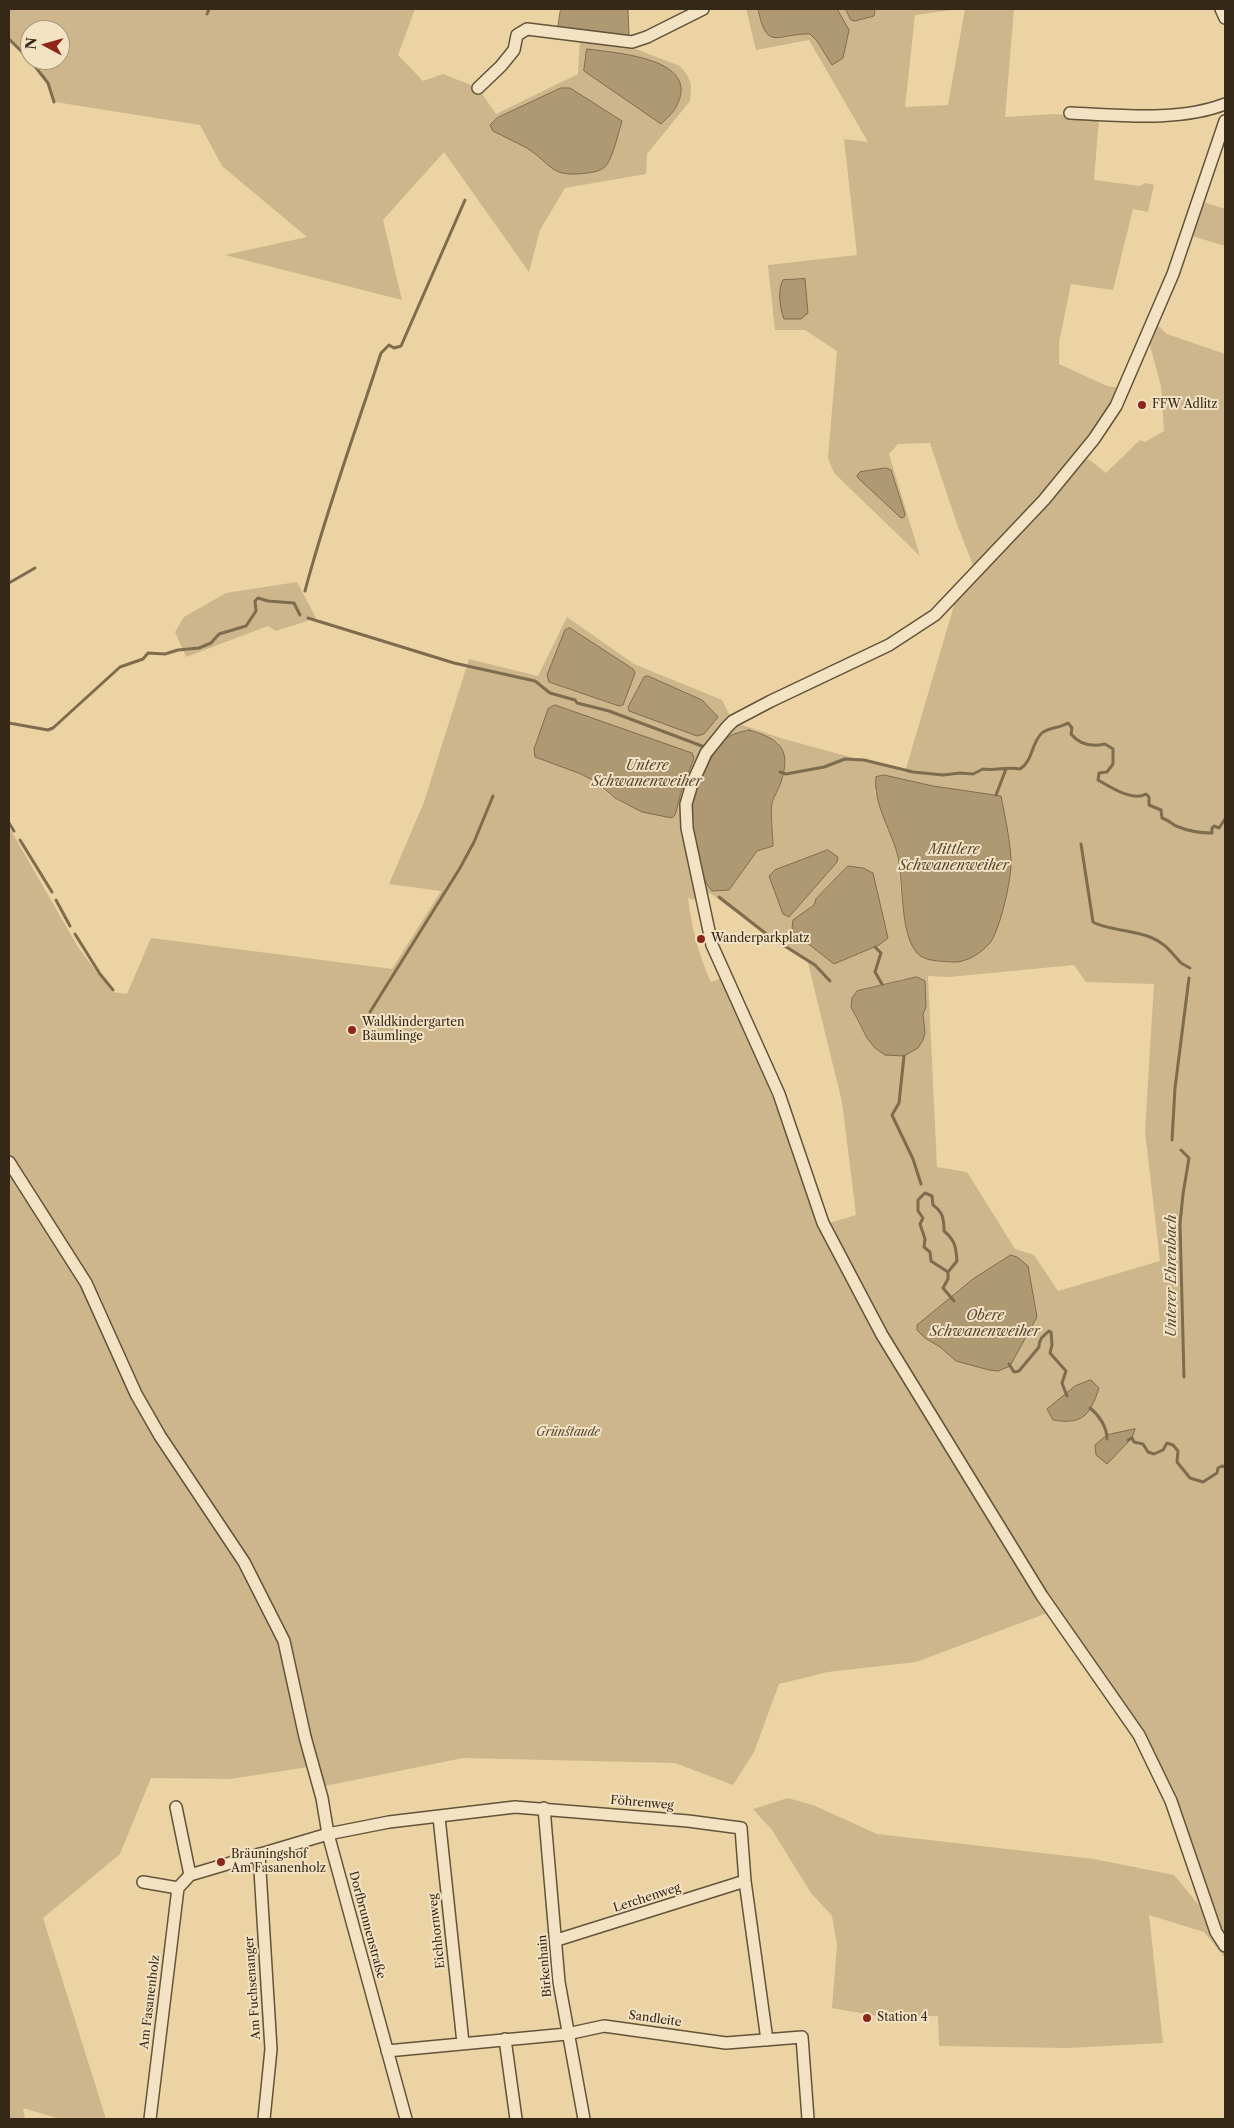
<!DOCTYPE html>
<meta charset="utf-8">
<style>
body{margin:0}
#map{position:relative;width:1234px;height:2128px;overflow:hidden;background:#ecd3a3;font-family:"Libre Caslon Text",serif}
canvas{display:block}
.frame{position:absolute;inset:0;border:10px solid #352816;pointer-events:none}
.north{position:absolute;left:20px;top:20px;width:50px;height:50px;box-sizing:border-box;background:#f3e2c3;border:1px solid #a7987e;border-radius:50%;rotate:276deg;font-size:14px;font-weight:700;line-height:20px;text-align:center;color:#352816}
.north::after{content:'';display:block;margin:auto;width:18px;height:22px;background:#8f2418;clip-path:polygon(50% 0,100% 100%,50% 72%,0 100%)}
</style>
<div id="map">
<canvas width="1234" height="2128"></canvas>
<div class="frame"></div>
<div class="north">N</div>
</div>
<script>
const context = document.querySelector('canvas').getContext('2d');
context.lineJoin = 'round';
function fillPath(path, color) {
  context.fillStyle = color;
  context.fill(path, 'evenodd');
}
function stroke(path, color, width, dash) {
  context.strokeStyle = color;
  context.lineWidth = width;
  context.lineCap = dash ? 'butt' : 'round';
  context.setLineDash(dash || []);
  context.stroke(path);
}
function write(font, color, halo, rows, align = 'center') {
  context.font = font + ' "Libre Caslon Text",serif';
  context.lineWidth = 4;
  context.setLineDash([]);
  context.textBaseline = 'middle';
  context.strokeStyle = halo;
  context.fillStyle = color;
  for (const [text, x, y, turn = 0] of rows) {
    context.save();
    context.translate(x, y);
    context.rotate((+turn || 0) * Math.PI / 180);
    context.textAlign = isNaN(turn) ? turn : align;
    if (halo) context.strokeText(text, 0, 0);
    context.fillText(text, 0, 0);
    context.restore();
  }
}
fillPath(new Path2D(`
 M9,9H415L398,55L423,81L443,74L478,88L496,114L578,74L580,39L628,46L680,66L688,76L691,85L690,101L647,154L646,174L565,188L540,230L529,272L444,152L383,220L402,300L225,255L307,237L222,166L200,125L55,102L40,69L31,60H60V30H30V59L9,37Z
 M746,9H959L915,15L905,107L948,105L965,9H1014L1005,117L1055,114L1099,118L1094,180L1140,186L1145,183L1154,185L1148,212L1133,209L1113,290L1071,284L1059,343V364L1107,386L1121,388L1112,407L1041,498L974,568L957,524L930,443L898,444L889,454L920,556L834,473L828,458L837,351L805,330H775L768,265L857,255L844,139L868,142L809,40L756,50Z
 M1204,202L1225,209V246L1192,236Z
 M1155,323L1167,334L1225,354V1958L1204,1932L1149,1915L1163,2043L1068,2048L939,2046L938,2016H877L832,2008L837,1945L832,1916L811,1893L772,1830L753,1809L788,1798L813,1805L877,1834L1094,1859L1174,1875L1203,1910L1171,1801L1139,1735L1050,1612L916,1662L828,1672L779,1684L754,1752L733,1785L675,1763L463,1758L315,1788L308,1767L230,1779L151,1778L120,1854L43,1918L106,2119H60L23,2108L25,2119H9V827L78,947L112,992L127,994L151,938L392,969L441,891L389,884L424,802L469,659L538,676L567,617L634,664L722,700L733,722L784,739L905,772L955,602L1047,503L1083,458L1091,461L1106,473L1140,440L1145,442L1164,431L1161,386L1148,338ZM570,628L593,644L623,705L619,706L549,682ZM648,676L702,700L628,707L644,677ZM760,734L779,743L781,783L771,805L773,846L757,851L705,882L703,876ZM581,774L681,792L675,815C652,813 636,811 616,799C603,791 595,781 581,774ZM933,786L1001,796L966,961C954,963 928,963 918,954C901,936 901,880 897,856C894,834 882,811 874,790ZM848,866L873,878L888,938L879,945L834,964L806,942L809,908L814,905L816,899ZM710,893L767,936L808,963L842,1102L856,1215L826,1224L722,978L711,982C698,954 692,928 688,898L696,900L699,903V898ZM1074,965L1086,982L1154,984L1145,1131L1160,1261L1058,1291L1034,1255L1015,1249L967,1172L937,1167L928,976L949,977ZM905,979L925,981L926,1007L923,1014L867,1038C859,1023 845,1007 857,991ZM951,1298L998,1371L956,1361L940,1347L925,1338L918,1330L917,1325Z
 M297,582L316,618L276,631L268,626L186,657L175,632L184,617L226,593Z`), '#cdb68b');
const water = new Path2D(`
 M561,9H628L629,36L619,37L559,28L558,27Z
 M758,9H837L849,30L843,58L832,65L817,41L810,34C777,33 767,53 758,9Z
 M846,9H875L874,16L855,21L851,20Z
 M587,49C616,53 703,58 676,107C673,113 666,119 661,124L584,71Z
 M561,88H570L622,121C618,134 615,149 609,161C605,170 596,172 587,173C550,178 553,165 527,148C516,142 504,137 493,131L490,125L497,118Z
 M805,279L808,313L801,319H784C780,309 777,289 783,280Z
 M886,468L891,470L905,514L904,517L901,518L858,478L857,475L860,472Z
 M570,628L633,669L635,673L623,705L619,706L549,682L547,675L565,630Z
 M648,676L702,700L718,717L704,734L697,736L629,711L628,707L644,677Z
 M555,705L692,753L694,758L681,792L675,815L672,818L642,812L615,798L596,782L581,774L535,757L534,749L548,709Z
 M749,730C779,739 792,748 781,782C779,789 774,796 772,803C770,811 773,836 773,846L757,851L729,890L712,891C704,882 702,872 699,860C695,843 690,824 692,806C695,787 712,750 727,738C734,733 741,732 749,730Z
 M884,775L933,786L1001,796C1005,817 1010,839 1011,860C1012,877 1000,932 989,944C981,953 966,963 953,962C942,961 925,962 917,953C899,932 904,879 897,853C890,828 873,803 876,777Z
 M828,850L838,857L837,862L789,917L783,914L769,876L775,870Z
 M848,866L863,868L873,873L888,938L879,945L834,964L806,942L797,940L792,928L793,920L814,905L816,899Z
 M917,977L925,981L926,1007L923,1014L925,1033L923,1040L918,1048L904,1056L885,1055L875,1048L867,1038L851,1007L852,998L857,991Z
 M1011,1255L1017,1257L1028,1266L1037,1317L1010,1366L998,1371L989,1370L956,1361L940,1347L925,1338L917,1330V1325L973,1279Z
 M1091,1380L1099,1388C1090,1415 1083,1425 1053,1420L1047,1409L1075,1386Z
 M1135,1429L1132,1438L1107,1464L1096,1455L1095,1445L1107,1435Z`);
fillPath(water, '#ae9973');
stroke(water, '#7e6c4e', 1);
stroke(new Path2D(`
 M207,14L209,9
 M9,39L30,60
 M30,60L48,83L54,102
 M9,583L35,568
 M305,591C326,511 355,433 381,353L389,345L394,348L401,346L465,200
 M308,618L454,663L535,681L550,693L575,700L577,703L609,711L702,746
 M9,723L48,730L53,728L120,667L143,659L148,653L165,654L178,650L199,648L211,643L219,634L246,626L256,611L255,601L258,598L268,601L294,603L300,615
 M780,772L786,774L824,767L845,759L864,760L913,772L943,775L960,773L973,774L983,769C996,771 1007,766 1020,769C1033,761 1031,743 1042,733C1047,728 1060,728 1068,723L1072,728L1071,734C1080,745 1092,747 1105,744L1113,749V764L1107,772L1099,773L1098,780C1110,787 1133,802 1146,794L1149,797V805L1161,810L1162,818C1168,820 1171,823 1176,826C1188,831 1199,833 1212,833V828L1214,826L1219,828L1225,819
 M996,795L1006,769
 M9,823L14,831
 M20,840L52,892
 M1081,844L1093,922C1104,929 1136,931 1150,937C1164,942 1171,952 1180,962C1183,965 1187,966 1190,968
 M719,897L769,936L815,965L830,981
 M56,900L70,926
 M75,934L100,974L113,990
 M875,947L881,953L875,972L882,984
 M370,1012L460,868L474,842L493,796
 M904,1056L899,1103L892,1115L913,1159L921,1184
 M1172,1140L1175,1088L1189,978
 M1181,1150L1189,1158L1183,1194L1180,1224L1184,1377
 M948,1272L957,1261C956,1247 955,1240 944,1231C944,1219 943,1212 933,1205L932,1196L925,1193L918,1200V1211L923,1218L920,1224L925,1239L924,1247L930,1252L931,1261L948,1272V1279L943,1288L954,1301
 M1009,1364L1014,1372L1019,1371L1039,1347C1039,1339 1043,1336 1049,1331L1051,1332L1052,1345L1050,1353L1066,1371L1062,1383L1067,1396
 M1090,1408C1099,1415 1107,1427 1107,1439
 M1128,1440L1132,1438L1134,1442L1143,1444L1148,1452L1154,1454L1163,1450L1167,1443L1173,1445L1178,1451L1177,1462L1190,1478L1203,1482L1217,1473L1218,1468L1222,1466L1225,1467`), '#7e6c4e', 3);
const minor = new Path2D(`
 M1221,9L1225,18
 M478,88L501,66L514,50L517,35L527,29L632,42L647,37L703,9
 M1070,113C1119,115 1179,122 1225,104
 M1225,121L1173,274L1116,406L1094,439L1044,500L935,615L889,645L771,701L733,721L727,727L706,753L692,784L686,804L687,828L712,945L779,1094L823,1223L882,1335L1042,1596L1139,1735L1171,1801L1216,1932L1225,1946
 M9,1162L86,1283L136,1394L160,1436L244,1562L284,1641L305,1737L322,1798L328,1834L406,2119
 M176,1807L190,1875
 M544,1808L559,1982L584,2119
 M439,1817L463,2043
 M259,1854L271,2049L264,2119
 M143,1882L178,1888
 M557,1940L745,1881
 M505,2039L516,2119
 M387,2051L567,2034L604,2026L726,2043L802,2037L808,2119
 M150,2119L178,1888L190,1875L328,1834L389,1822L515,1807L688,1821L741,1828L745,1881L767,2040`);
stroke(minor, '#635339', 14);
stroke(minor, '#f3e2c3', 11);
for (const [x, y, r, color] of [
 [1142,405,5,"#8f2418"],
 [701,939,5,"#8f2418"],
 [352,1030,5,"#8f2418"],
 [221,1862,5,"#8f2418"],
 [867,2018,5,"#8f2418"]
]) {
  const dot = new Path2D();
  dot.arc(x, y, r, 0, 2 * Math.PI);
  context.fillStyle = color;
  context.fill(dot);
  stroke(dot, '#f3e2c3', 2);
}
write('12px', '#352816', '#f3e2c3', [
 ["FFW Adlitz",1152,405],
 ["Wanderparkplatz",711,939],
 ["Waldkindergarten",362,1023],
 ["Bäumlinge",362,1037],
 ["Bräuningshof",231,1855],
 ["Am Fasanenholz",231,1869],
 ["Station 4",877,2018]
], 'left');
write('italic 12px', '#5b4c33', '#f3e2c3', [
 ["Grünstaude",568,1433]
]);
write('12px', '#352816', '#f3e2c3', [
 ["Föhrenweg",642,1803,5],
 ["Lerchenweg",647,1898,-18],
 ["Dorfbrunnenstraße",367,1925,75],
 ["Eichhornweg",437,1931,-96],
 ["Birkenhain",545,1966,-95],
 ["Am Fuchsenanger",253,1988,-94],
 ["Am Fasanenholz",150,2002,-83],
 ["Sandleite",655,2019,8]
]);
write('italic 14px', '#594a32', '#f3e2c3', [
 ["Untere",647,766],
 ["Schwanenweiher",647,782],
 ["Mittlere",954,850],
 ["Schwanenweiher",954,866],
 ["Unterer Ehrenbach",1172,1276,-90],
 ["Obere",985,1316],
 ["Schwanenweiher",985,1332]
]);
</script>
